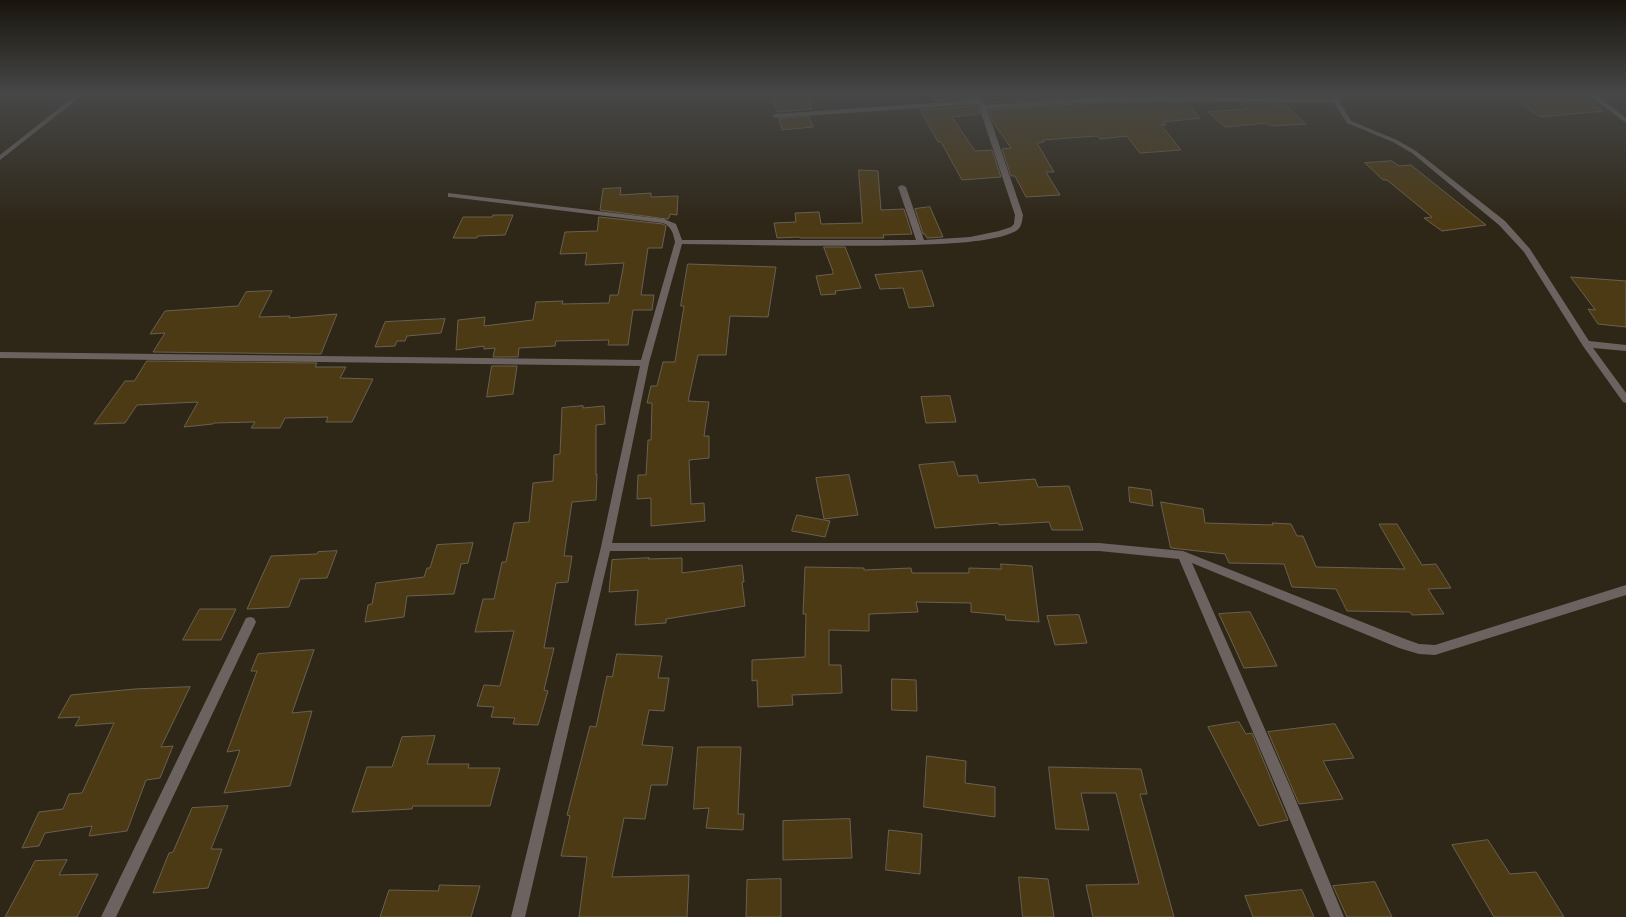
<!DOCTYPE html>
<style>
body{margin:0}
canvas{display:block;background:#2e2617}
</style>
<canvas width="1626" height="917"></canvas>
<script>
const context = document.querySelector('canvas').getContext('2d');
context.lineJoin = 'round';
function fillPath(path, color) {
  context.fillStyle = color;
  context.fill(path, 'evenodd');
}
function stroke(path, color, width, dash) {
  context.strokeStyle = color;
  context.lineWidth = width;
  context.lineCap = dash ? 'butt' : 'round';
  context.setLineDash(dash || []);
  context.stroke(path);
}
const building = new Path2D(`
 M775,94H807L812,109L777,112L773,102H777Z
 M931,94H962L964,99H973L934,101Z
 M1001,94H1181L1182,96L1078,98L986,103L982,98L1002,97Z
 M1231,94H1274L1277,97L1233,96Z
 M1512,94H1576L1604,111L1540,117L1521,103H1524Z
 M1156,102L1188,103L1200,118L1163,122L1166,125H1161L1181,150L1140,153L1127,136L1100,139L1097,136L1043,140L1044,142L1037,143L1054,172H1046L1060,195L1026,197L1015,176H1011L1002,149L1011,148L993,122L989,110L1078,104Z
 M1240,103L1284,104L1306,124L1271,126L1267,123L1225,127L1208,112L1246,109Z
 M977,106L980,114L952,117L975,151L992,150L1001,177L962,180L941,142H938L920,110Z
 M809,117L813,127L782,130L779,119Z
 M1392,161L1399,166L1411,165L1486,225L1442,231L1424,218L1432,217L1387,180H1383L1365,163Z
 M859,170L878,171L881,210L904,209L912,234L883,235L884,238H800L799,237L777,238L774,223L796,222L795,213L819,212L821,224L862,223Z
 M621,188L620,195L651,193V197L678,196L677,215L670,214L669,218L667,219L600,210L603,189Z
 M930,207L943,237L927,238L925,234H923L915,209Z
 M493,215H513L505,235L478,236L477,238H453L463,217H492Z
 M599,217L663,224L666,226L662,248H648L641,295H654L652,310H633L628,345H608L609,340L556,341L555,346L519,348L518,357H493L495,348L484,349V346L456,350L458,320L485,317L484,326L533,320L536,302L563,301L562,304L609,303L610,295H618L624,263L585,265L587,253L560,254L565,232L597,231Z
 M824,247H845L861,288L835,291L836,294L821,295L816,276L833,274V272Z
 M688,264L776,267L768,317L730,316L726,355H698L688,401L709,402L704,436H709V458L689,460L691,504L704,503L705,521L651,526V498L637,499L638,475H646L648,440H651L652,403H647L651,386H657L663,362H675L684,306H681Z
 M922,271L934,306L909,308L903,288L880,289L875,275Z
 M1571,277L1626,281V327L1598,324L1588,309L1595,310Z
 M272,291L259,317L290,316L289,318L337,314L321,354L153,352L165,333L150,334L165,311L238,306L246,292Z
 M445,319L441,333L407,336L405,341H397L395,346L375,347L385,322Z
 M147,361L317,363L315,367H346L340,378L373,379L352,422H326L328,417L285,418L280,428H251L255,422L214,423L213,424L184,427L198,402L137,405L125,423L94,424L125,381H134Z
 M492,366H517L513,394L487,397Z
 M950,396L956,422L926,423L921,397Z
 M583,406V408L604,406L605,424L596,425V475L597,474L596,500L572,502L564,556H572L568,582L556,583L544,648H554L544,690L548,691L538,725L513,724L515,718L491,717L494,707L477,706L484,685L500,686L514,631L475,632L483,599H494L502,562H506L514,523L529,522L533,483L553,481L554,455L560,454L562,408Z
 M954,462L958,476L977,475L979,483L1035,479L1038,487L1069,486L1083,530H1052L1049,522L999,525L998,523L935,528L919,465Z
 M849,475L858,515L824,519L816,478Z
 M1129,487L1151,490L1153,506L1130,502Z
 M1161,502L1203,509L1205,523L1273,525L1272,523L1291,524L1297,536H1303L1316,567L1405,569L1379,524H1397L1422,565L1436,564L1451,588L1428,589L1444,614L1412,615L1410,612L1347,611L1336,589L1292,587L1284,564L1229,563L1225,554L1171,548Z
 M797,515L830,521L825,537L792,531Z
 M473,543L468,563L461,564L454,594L407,596L404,617L365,622L368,605L372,604L376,583L424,577L427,568H430L437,545Z
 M337,551L327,578L300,579L289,607L247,609L271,556L317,554L318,552Z
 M649,558L648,559L682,558V573L742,565L744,582H742L745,606L666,619V623L635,625L638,590L609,592L612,560Z
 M1001,564L1032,566L1039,622L1006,620L1005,615L971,612V603L916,602L918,612L869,614V631L829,630V665H841L842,693L792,695L793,705L758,707L757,680L752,681V660L805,657L806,614H803L805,567L864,568V570L911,568L912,573H969V568L1001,569Z
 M200,609H236L221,640H183Z
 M1250,612L1266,643L1277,666L1244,668L1219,614Z
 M1079,615L1087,643L1055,645L1047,616Z
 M314,650L292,713L312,711L290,786L224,793L240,750L227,752L257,671H251L258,654Z
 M617,654L662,656L658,678H669L664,711L649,710L642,745L673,747L667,785H651L645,819L624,818L612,877L689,875L687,917H579L587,857L561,856L570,816L567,815L590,726L596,727L607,676L612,677Z
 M892,679L916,680L917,711L892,710Z
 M190,687L161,747L173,746L160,778L146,780L127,831L89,836L92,826L45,833L39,846L22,848L39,812L63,809L69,794L82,793L114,723L75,726L80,717L58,718L71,695L135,689Z
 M1239,722L1246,734L1252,733L1288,820L1259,826L1208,727Z
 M1335,724L1354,758L1323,761L1343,799L1299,804L1268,732Z
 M435,736L427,764H469L468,768H500L490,806H413L412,809L352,812L367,767H392L402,737Z
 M698,747H741L738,814H744L743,830L706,828L709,808L694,809Z
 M927,756L966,761L965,783L995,787V817L924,807Z
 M1049,767L1141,769L1147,794H1140L1174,917H1093L1086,885L1139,884L1116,793H1081L1089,830L1056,829Z
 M228,806L211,849H222L208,888L153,893L169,853L173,852L192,808Z
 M850,819L852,858L783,860V821Z
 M889,830L922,834L920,874L886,870Z
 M1488,840L1510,874L1536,872L1564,917H1494L1452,845Z
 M67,860L59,875L98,874L77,917H5L35,861Z
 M1019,877L1048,879L1054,917H1023Z
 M781,879V917H746L747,880Z
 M1375,882L1392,917H1347L1333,886Z
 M440,885L480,886L471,917H380L389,890L438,891Z
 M1302,890L1314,917H1253L1245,896Z`);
fillPath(building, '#4c3a14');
stroke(building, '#696050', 1);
fillPath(new Path2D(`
 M77,94H84L0,160V155Z
 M972,94H978L985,105L1078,99L1156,97L1333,99L1334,94H1340L1339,101L1351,121L1397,140L1416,151L1505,221L1530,249L1589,341L1626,345V351L1593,348L1626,393V403L1623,402L1583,346L1524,252L1499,225L1412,153L1393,142L1347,123L1334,103L1156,101L1078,103L987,109L1023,215C1022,221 1022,227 1016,231C994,243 940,244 914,245C837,247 759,245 682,244L649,363L612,543H1099L1183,551L1405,639L1419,644L1435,645L1626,585V595L1435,655L1419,654L1399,648L1192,563L1292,791L1344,917H1330L1281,798L1179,559L1099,551H610L525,917H511L601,547L640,366L0,358V352L641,360L675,242C673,233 672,227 663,223L451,197H448V193L664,219L676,224L682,240H916L898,187L902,185L906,187L924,240L970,237L999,231L1011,227L1014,224L1015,215L978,104L775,118L772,116L775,114L976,100Z
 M1587,94H1595L1626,118V123Z
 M250,617L254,618L256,622L116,917H101L246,618Z`), '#6c6360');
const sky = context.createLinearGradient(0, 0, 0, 223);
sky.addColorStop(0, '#19150d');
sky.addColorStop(0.42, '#464747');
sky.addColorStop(1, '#46474700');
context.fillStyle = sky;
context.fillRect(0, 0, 1626, 223);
</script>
